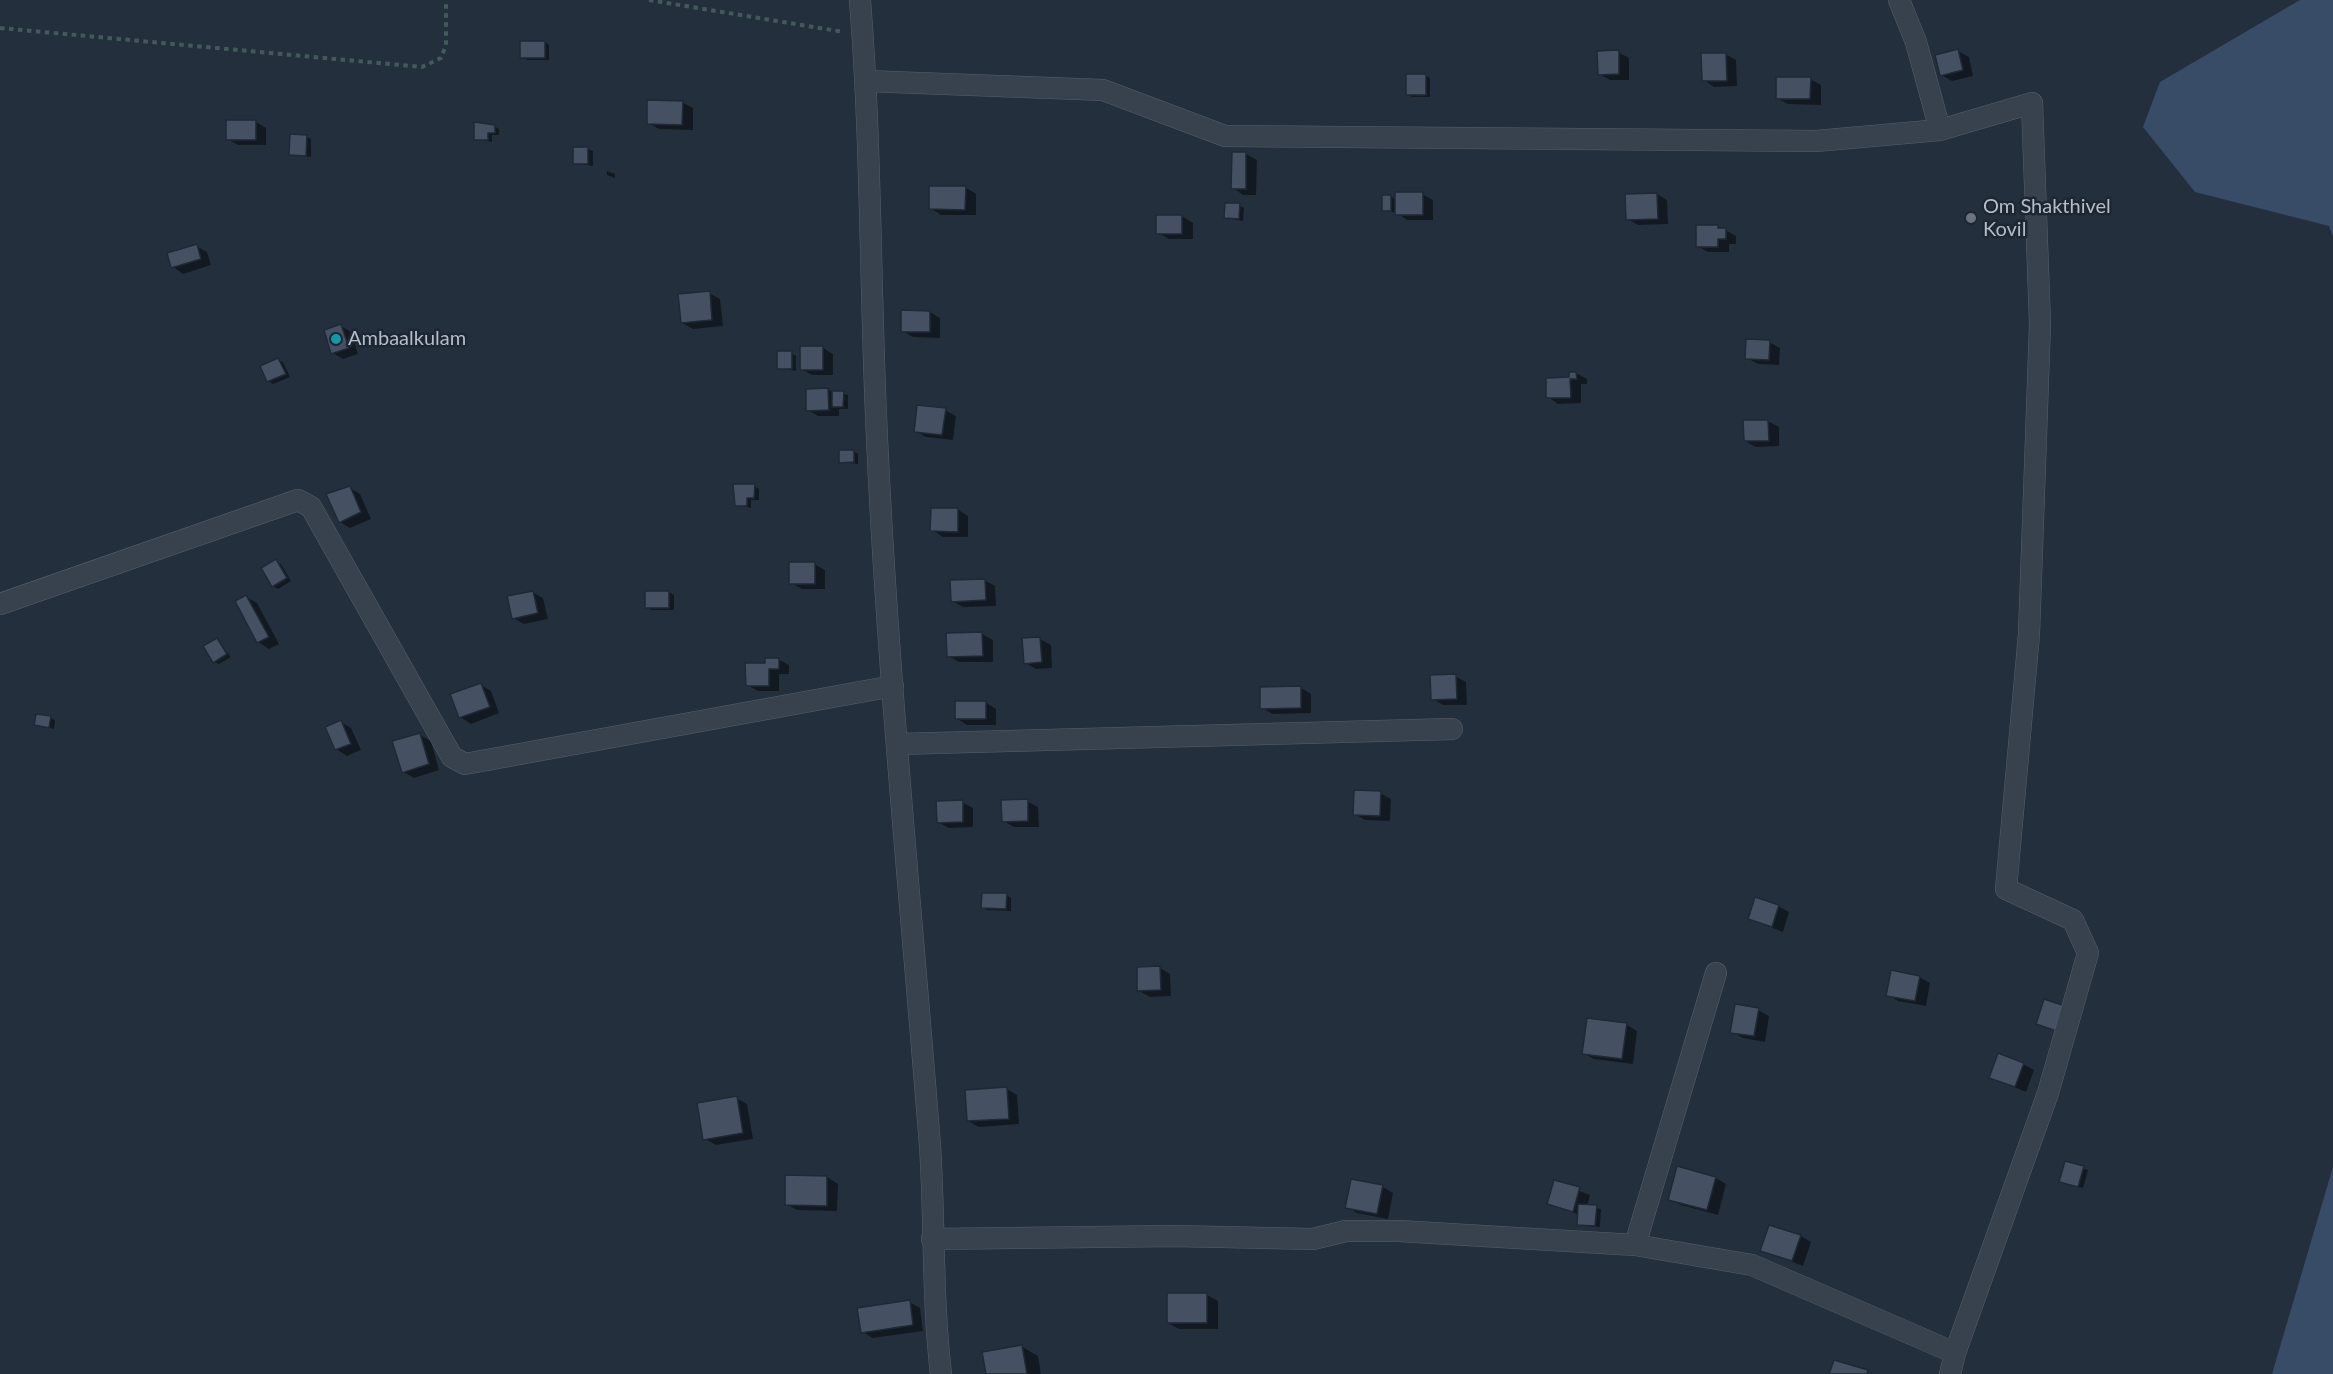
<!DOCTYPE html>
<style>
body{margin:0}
canvas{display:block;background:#242f3e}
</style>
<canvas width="2333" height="1374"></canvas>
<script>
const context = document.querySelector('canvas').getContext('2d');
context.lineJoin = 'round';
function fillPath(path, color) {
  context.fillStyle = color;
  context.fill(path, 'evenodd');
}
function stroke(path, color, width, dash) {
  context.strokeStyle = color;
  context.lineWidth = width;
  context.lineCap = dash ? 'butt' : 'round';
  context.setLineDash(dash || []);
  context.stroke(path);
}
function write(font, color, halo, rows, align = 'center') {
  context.font = font + ' Lato,sans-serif';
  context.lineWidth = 5;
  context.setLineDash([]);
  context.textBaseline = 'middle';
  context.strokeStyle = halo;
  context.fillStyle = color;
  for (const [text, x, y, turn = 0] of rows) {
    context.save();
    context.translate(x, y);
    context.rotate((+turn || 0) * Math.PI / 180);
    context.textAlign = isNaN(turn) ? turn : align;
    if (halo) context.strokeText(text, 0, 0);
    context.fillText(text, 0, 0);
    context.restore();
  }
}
fillPath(new Path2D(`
 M2300,0H2333V236L2329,226L2195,192L2143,127L2160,82Z
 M2333,1167V1374H2272Z`), '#394c67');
fillPath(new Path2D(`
 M545,42L549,45V60H527L522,57Z
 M1958,51L1969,57L1973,76L1952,81L1941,75Z
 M1618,52L1629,58V80H1610L1599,74Z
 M1725,54L1736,60L1737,86L1714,87L1704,80Z
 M1426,76L1430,78V97H1412L1408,94Z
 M1810,79L1821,85V105L1788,104L1777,98Z
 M682,102L693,108V130L659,129L648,123Z
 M256,122L266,128V145H238L227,139Z
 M494,126L499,129V135H492V142L476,139Z
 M306,136L311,139V157L291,154Z
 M588,149L593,151V166L574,163Z
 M1246,154L1257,160L1256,195H1243L1233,188Z
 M607,171L615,174V178L607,175Z
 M965,187L976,194V215H941L930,208Z
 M1422,194L1433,200V220H1407L1397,213L1384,210L1390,196L1397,200Z
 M1657,194L1667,200L1668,224L1638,225L1628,219Z
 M1239,205L1244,208L1243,221L1226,218Z
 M1182,216L1193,223V239H1169L1158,233Z
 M1697,226H1718L1736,236V244H1729V252H1708L1697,246Z
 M196,246L207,252L211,265L183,274L173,267Z
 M709,293L720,299L723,326L693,329L682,323Z
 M930,312L940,318V338L913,337L902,331Z
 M341,326L351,332L358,354L343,359L333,353Z
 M1769,342L1780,348L1779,365L1758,364L1747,358Z
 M823,348L833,354V375H812L801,369Z
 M791,353L796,356V371L778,368Z
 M278,360L283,362L290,377L273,384L268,381Z
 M1576,373L1587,379V384H1581V403L1558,404L1548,397L1547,379L1571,378Z
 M828,390L848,395V409H839V416H818L808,410Z
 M945,410L956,416L953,440L926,437L915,431Z
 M1768,421L1779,427V446L1756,447L1745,441Z
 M853,451L858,454V464L840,462Z
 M754,486L759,489V500H751V508L736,505Z
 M350,488L360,494L371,519L350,528L340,522Z
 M957,509L968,516V537H943L932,530Z
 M276,561L281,564L291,581L278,589L273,586Z
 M814,564L825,570V589H802L791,583Z
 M984,580L995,586L996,606L963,607L952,601Z
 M532,592L543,598L548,619L524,624L513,618Z
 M669,592L674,595V610H651L647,607Z
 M246,597L257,603L279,644L269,649L258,642L237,602Z
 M982,634L993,640V662H959L948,656Z
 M217,639L231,657L219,664L214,662Z
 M1040,639L1051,645L1052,668L1036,669L1025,663Z
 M778,659L789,665V674H779V691H758L747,685L766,664Z
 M1455,676L1466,682L1467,705H1443L1433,699Z
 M481,685L491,691L499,713L471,724L460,717Z
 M1300,687L1311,694V713L1273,714L1262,708Z
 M985,702L996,709V725H967L956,718Z
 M50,718L55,720L54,729L36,724Z
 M341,722L351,728L361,750L347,756L336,749Z
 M420,735L431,741L439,770L414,778L403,772Z
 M1380,793L1391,799L1390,821L1365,820L1355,814Z
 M1027,801L1038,807L1039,827H1014L1003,821Z
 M962,802L973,808V827L949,828L938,822Z
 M1006,895L1011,898V911L987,910L983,907Z
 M1778,906L1789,912L1783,932L1750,919Z
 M1160,968L1170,974L1171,996L1150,997L1139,991Z
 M1919,977L1930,983L1926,1006L1898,1001L1888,995Z
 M1758,1010L1769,1016L1765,1042L1743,1038L1732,1032Z
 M1588,1020L1627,1025L1637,1031L1633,1064L1594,1059L1583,1053Z
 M2023,1064L2034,1070L2026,1092L1990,1077Z
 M1007,1089L1017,1095L1019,1124L979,1127L968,1121Z
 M736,1098L747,1104L753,1139L716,1145L705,1139Z
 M2066,1163L2088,1170L2083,1188L2066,1184Z
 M1678,1168L1716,1178L1726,1184L1718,1215L1681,1205L1670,1199Z
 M827,1177L838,1184L837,1211L797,1210L786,1204Z
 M1556,1182L1590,1195L1587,1206L1601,1209L1600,1227L1583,1226L1579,1224V1215L1549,1203Z
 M1383,1187L1393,1193L1388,1219L1357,1213L1347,1207Z
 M1801,1236L1811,1242L1803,1266L1762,1250Z
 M1207,1295L1218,1301V1329H1179L1168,1323Z
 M909,1302L920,1308L923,1331L873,1338L862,1332Z
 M1021,1346L1038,1356L1041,1374H987Z`), '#0007');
const building = new Path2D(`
 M520,41H545V58H520Z
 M1958,49L1963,70L1940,76L1935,55Z
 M1619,50V74L1598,75L1597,51Z
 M1701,53H1726L1727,81H1702Z
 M1406,74H1426V95H1406Z
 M1776,77H1811L1810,99H1776Z
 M647,100L683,101L682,125L647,124Z
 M226,120H256V140H226Z
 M474,122L495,125V133H488V140H474Z
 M290,134L307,135L306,156L289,155Z
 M573,147H588V164H573Z
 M1232,152H1246V189H1231Z
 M929,186H966L965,210L929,209Z
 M1395,192H1423V215H1395Z
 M1657,193L1658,219L1626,220L1625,194Z
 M1382,195H1391V211H1382Z
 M1225,203H1240L1239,219L1224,218Z
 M1156,215H1182V234H1156Z
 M1696,225H1718V228H1726V239H1718V247H1696Z
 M197,244L201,259L171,268L167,253Z
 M710,291L712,320L681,323L678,294Z
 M901,310L930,311V332H901Z
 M341,324L349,348L331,354L324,330Z
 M1746,339L1770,340L1769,360L1745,359Z
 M800,346H823V370H800Z
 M777,351H792V369H777Z
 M278,358L286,374L267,382L260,366Z
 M1569,372H1576L1577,379H1570L1571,398H1546V378L1569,377Z
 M828,388L829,410L806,411V389Z
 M832,391H844L843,407H832Z
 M917,405L946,408L942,435L914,432Z
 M1743,420H1768L1769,441H1744Z
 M839,450H854V462L839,463Z
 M733,484H755L754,498H747V506H735Z
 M350,486L361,512L339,523L326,494Z
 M931,508H958V532L930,531Z
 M276,559L287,578L272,587L261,568Z
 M789,562H815V584H789Z
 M985,579L986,600L951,602L950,580Z
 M533,591L538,613L512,619L507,596Z
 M645,591H669V608H645Z
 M246,595L269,637L257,643L235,601Z
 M982,632L983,656L947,657L946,633Z
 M1040,637L1042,662L1024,664L1022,638Z
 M217,638L227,654L213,663L203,646Z
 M765,658H779V669H769V686H746L745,663H765Z
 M1456,674L1457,699L1431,700L1430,675Z
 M481,683L490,707L459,718L450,694Z
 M1301,686V708L1260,709V687Z
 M955,701H986V719H955Z
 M36,714L51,716L49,728L34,725Z
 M341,720L351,744L335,750L325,727Z
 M420,733L429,764L402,773L392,741Z
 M1354,790L1381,791L1380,816L1353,815Z
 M1028,799V821L1002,822L1001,800Z
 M963,800V822L937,823L936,801Z
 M982,893H1007L1006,909L981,908Z
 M1755,897L1779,905L1772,927L1748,919Z
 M1160,966L1161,990L1137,991V967Z
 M1891,970L1920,976L1915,1001L1886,996Z
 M2044,999L2065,1006L2056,1031L2036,1024Z
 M1735,1004L1759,1008L1754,1036L1730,1033Z
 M1587,1018L1627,1023L1622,1059L1582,1054Z
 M1998,1053L2024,1063L2015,1087L1989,1078Z
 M1007,1087L1009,1119L967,1121L965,1090Z
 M737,1096L743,1133L703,1140L697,1103Z
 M2065,1161L2084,1166L2078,1187L2059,1182Z
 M1677,1166L1716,1177L1707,1210L1668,1200Z
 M785,1175L827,1176V1206L785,1205Z
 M1351,1179L1383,1185L1377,1214L1345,1208Z
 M1554,1180L1580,1187L1573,1212L1547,1204Z
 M1578,1204L1597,1205L1595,1226L1577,1225Z
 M1769,1225L1801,1235L1792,1261L1760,1251Z
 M1167,1293H1207V1323H1167Z
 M910,1300L913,1325L861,1333L857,1308Z
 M1022,1345L1027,1374H986L982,1352Z
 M1834,1360L1868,1370L1867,1374H1829Z`);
fillPath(building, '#455162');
stroke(building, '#1f2835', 1.5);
const street = new Path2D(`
 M860,0C871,138 870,277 876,415C886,659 911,903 930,1146C935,1222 932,1298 941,1374
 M1899,0L1916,42L1940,130
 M866,81L1103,90L1225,136L1816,141L1940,130L2032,103L2040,324L2029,634L2006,889L2073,920L2088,953L2048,1093L1955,1353L1950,1374
 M0,604L298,500L311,507L452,757L465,764L893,686
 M898,744L1452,729
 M932,1239L1174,1236L1313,1239L1346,1231H1399L1635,1245L1752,1265L1955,1353
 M1635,1245L1716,973`);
stroke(street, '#565f6c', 22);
stroke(new Path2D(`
 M649,0L844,32
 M0,28L422,67L441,58L446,45V0`), '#44595c', 4, [4.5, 4.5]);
stroke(street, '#38414e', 21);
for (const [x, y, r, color] of [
 [1971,218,6,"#6b7280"],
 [336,339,6,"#0f9aa8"]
]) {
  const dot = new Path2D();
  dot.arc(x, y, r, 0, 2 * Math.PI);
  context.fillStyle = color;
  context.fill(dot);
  stroke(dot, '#1d2633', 2);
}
write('20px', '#b4bcc9', '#1d2633', [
 ["Om Shakthivel",1983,207],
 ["Kovil",1983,230],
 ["Ambaalkulam",348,339]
], 'left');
</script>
